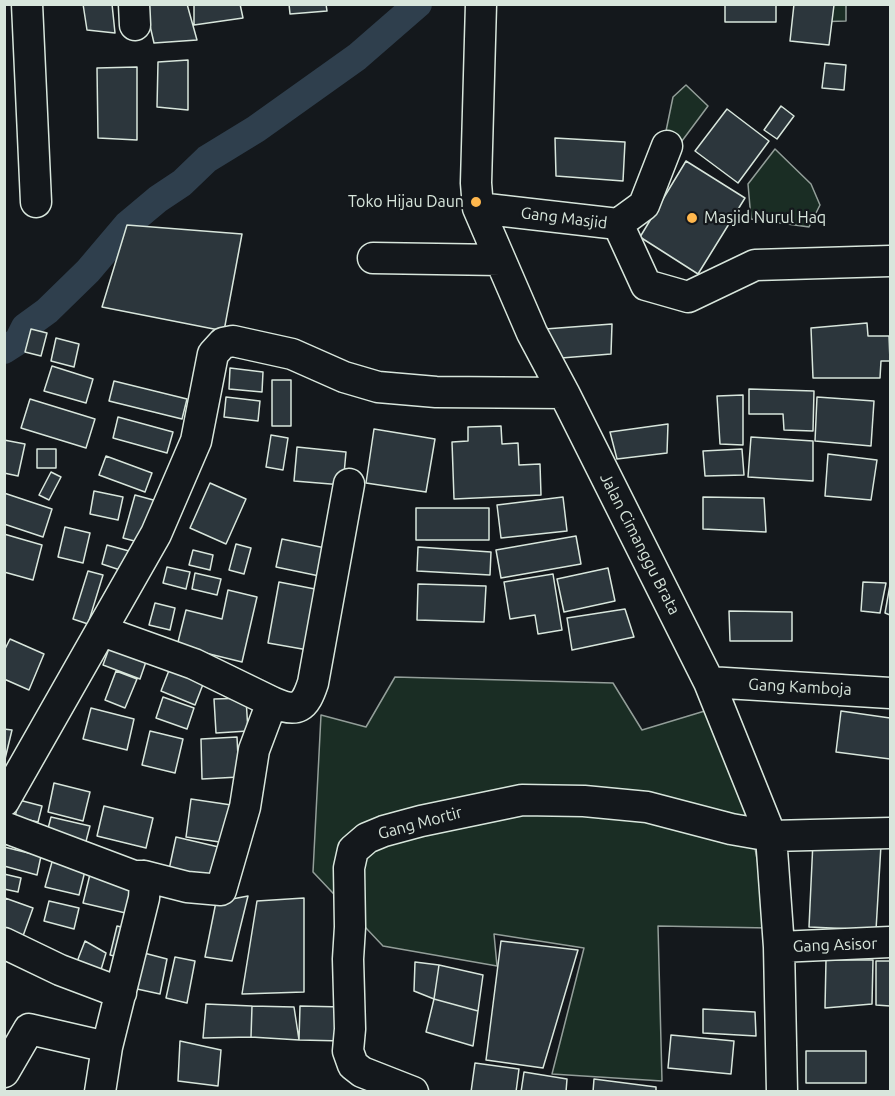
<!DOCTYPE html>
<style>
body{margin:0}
#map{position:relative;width:895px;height:1096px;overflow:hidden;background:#14181c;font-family:Ubuntu,sans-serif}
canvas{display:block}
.frame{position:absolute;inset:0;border:6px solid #d8e6dc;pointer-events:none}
</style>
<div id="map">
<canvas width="895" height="1096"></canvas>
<div class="frame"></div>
</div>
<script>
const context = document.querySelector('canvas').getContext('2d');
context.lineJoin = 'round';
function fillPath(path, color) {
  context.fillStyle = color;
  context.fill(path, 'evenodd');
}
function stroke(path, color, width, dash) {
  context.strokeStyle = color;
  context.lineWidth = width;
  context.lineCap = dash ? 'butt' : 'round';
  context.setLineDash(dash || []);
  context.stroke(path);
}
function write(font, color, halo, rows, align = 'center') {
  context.font = font + ' Ubuntu,sans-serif';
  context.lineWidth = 4.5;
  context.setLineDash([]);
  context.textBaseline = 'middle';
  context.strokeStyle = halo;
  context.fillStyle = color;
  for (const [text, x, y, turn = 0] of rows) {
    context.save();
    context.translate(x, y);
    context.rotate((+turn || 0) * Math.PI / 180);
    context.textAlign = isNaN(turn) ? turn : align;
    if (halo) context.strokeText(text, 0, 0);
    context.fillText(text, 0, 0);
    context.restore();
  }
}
const green = new Path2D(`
 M813,5H846V21L813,22Z
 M686,85L708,106L679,145L666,131L673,97Z
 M775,149L811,184L820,205L809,227L751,219L748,184Z
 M395,677L613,683L642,730L708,710L747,806L770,928L658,926L662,1081L552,1074L584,948L494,934L497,966L383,946L313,872L321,715L366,727Z`);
fillPath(green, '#1a2d24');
stroke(green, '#939e99', 1.5);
stroke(new Path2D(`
 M4,350L18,341L25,327L47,311L88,271L127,225L158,199L182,183L207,159L256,129L357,57L418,4`), '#2f3f4d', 28);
const building = new Path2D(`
 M83,4H112L115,33L87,30Z
 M145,4H187L197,40L154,43Z
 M194,4H240L243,18L194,25Z
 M289,4H326L327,11L290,14Z
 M725,4H776V22H725Z
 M794,4L834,5L829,45L790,41Z
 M188,60V110L157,107L158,62Z
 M825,63L846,65L844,90L822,88Z
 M137,67V140L98,138L97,68Z
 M781,106L794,116L777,139L764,130Z
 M727,109L769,141L738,183L695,151Z
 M555,138L625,142L623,181L556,176Z
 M686,161L745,198L698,274L640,237Z
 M127,225L242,234L224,331L102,307Z
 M867,323L868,336H889L890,361H881L880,378H813L811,328Z
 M612,324L611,354L549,359L545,329Z
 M31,329L47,333L41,356L25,352Z
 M56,338L79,344L74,367L51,361Z
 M52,366L93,379L86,403L44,391Z
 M230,368L263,372L262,392L229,389Z
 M272,380H291V426H272Z
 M114,381L187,399L182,419L109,401Z
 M749,389L814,391L813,431L784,430L783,414H749Z
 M743,395V445L720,444L717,396Z
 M226,397L260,401L258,421L224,417Z
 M817,397L874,401L871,446L815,441Z
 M30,399L95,419L86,448L21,428Z
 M118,417L173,432L167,453L113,438Z
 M668,424L667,453L617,459L610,432Z
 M501,426L502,444L518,443L519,465L540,464L541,495L454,499L452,442L468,441V427Z
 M374,429L435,439L426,492L366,483Z
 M271,435L288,438L283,470L266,467Z
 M751,437L813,441V481L748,477Z
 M4,440L25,444L18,476L4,473Z
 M297,447L346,452L343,485L294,481Z
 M37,449H56V468H37Z
 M742,449L744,475L705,476L703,451Z
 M828,454L877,460L871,500L825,496Z
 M106,456L152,473L145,492L99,475Z
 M51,472L61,477L49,500L39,495Z
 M210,483L246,499L226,544L190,528Z
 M94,491L123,497L118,520L90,514Z
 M4,493L52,509L43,537L4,524Z
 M135,495L157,501L146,544L123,538Z
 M563,497L567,531L501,538L497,505Z
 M703,497L764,498L766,532L703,529Z
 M416,508H489V540H416Z
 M65,527L90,533L83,563L58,557Z
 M4,534L42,545L33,580L4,572Z
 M576,536L581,564L501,578L496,550Z
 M282,539L330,549L324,577L276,567Z
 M236,544L251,548L244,574L229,570Z
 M107,545L129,551L123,571L102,564Z
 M418,547L491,552L490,575L417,571Z
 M193,550L213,555L210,570L189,565Z
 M167,567L190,572L186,589L163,583Z
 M608,568L615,601L564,612L557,579Z
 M88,571L103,575L88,624L73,619Z
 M195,573L221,579L217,595L192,589Z
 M553,574L562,630L538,634L535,615L510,619L504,582Z
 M279,582L320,590L308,650L268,643Z
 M863,582L886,583L880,613L861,611Z
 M418,584L486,586L484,622L417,620Z
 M890,585V615L885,613Z
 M228,590L257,597L242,662L177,646L186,610L222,619Z
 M155,603L175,608L170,630L149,625Z
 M625,609L634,637L572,650L567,618Z
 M729,611L792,612V641H730Z
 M10,639L44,654L29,690L4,679V651Z
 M112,640L149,653L140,679L103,665Z
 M173,660L207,674L195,705L161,691Z
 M116,671L137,679L125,708L105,700Z
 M163,697L194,708L187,729L156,718Z
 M246,698L248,731L216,733L214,699Z
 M91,708L134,719L127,750L83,739Z
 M841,711L890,718V759L836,752Z
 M4,729L12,730L5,759H4Z
 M150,731L183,739L175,773L142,765Z
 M237,737L239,777L202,779L201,739Z
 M54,783L90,792L83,821L48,812Z
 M191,799L238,806L233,844L186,837Z
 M19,800L42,806L38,822L15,817Z
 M104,806L153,818L146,848L97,836Z
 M51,817L90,826L84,849L45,840Z
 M176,837L223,848L218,886L167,879Z
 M813,841L881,845L876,930L809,927Z
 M4,847L41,856L37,875L4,866Z
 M52,862L85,871L79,895L45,887Z
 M91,870L142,883L134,915L83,903Z
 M4,874L21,878L18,892L4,889Z
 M248,896L232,961L205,957L216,902Z
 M5,898L33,908L23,936L4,929Z
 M304,898V992L242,994L257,901Z
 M49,901L79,908L74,929L44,921Z
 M117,926L135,930L128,959L110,955Z
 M85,941L106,953L97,983L73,972Z
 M501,941L578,950L543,1068L486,1060Z
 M144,953L167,959L160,994L137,989Z
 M175,957L195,961L187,1003L166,998Z
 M826,960H873L872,1004L825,1008Z
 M876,961H890V1006L876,1005Z
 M415,962L439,965L434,999L414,991Z
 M439,965L483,975L478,1011L434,999Z
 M434,999L478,1011L473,1046L426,1032Z
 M206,1004L252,1006L251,1037L203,1038Z
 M252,1006L294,1007L299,1040L251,1037Z
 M300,1006L343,1007L344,1041L299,1040Z
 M703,1009L755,1012L756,1036L703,1033Z
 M671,1035L734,1041L731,1074L668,1068Z
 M180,1041L221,1050L218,1086L178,1081Z
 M806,1051H866V1083H806Z
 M475,1063L519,1069L516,1092H471Z
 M524,1072L567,1079L566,1092H521Z
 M594,1079L656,1087V1092H593Z`);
fillPath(building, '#2c363c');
stroke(building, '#d8e6dc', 1.5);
const minor = new Path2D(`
 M27,4L36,202
 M134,4L135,25
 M481,4L476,183L478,208L532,333L564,393L709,682L771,836L779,947L782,1092
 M478,208L618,224
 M618,224L646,285L688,297L755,265L890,261
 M618,224L644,205L667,146
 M373,258L500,260
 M102,631L194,664L272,702
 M709,682L890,693
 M4,801L156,534L196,441L213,354L223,343L233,341L292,354L344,377L378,387L436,392L564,393
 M4,827L134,876H144L145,883L144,898L107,1047
 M144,876L187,887L221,890L245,807L254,750L272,702C298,714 305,707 313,683L349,484
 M4,943L60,970L121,993
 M779,947L890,942
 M4,1072L29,1029L107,1047L100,1092
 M413,1092L362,1072L353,1065L348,1051L350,1029L348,959L350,927L349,868L353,850L367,838L384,831L421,821L522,800L584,801L647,807L731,829L771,836L890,833`);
stroke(minor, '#d8e6dc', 33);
stroke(minor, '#14181c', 30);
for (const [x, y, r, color] of [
 [476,202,6,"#ffb74d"],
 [692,218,6,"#ffb74d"]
]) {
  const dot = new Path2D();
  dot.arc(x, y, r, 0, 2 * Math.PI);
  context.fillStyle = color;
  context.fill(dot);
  stroke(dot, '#14181c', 2);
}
write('16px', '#d8e6dc', '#14181c', [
 ["Toko Hijau Daun",464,202],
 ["Masjid Nurul Haq",704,218,"left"]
], 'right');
write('16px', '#d8e6dc', '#14181c', [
 ["Gang Masjid",564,218,7],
 ["Jalan Cimanggu Brata",640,544,63],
 ["Gang Kamboja",800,687,3],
 ["Gang Mortir",420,823,-15],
 ["Gang Asisor",835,945,-2]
]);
</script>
